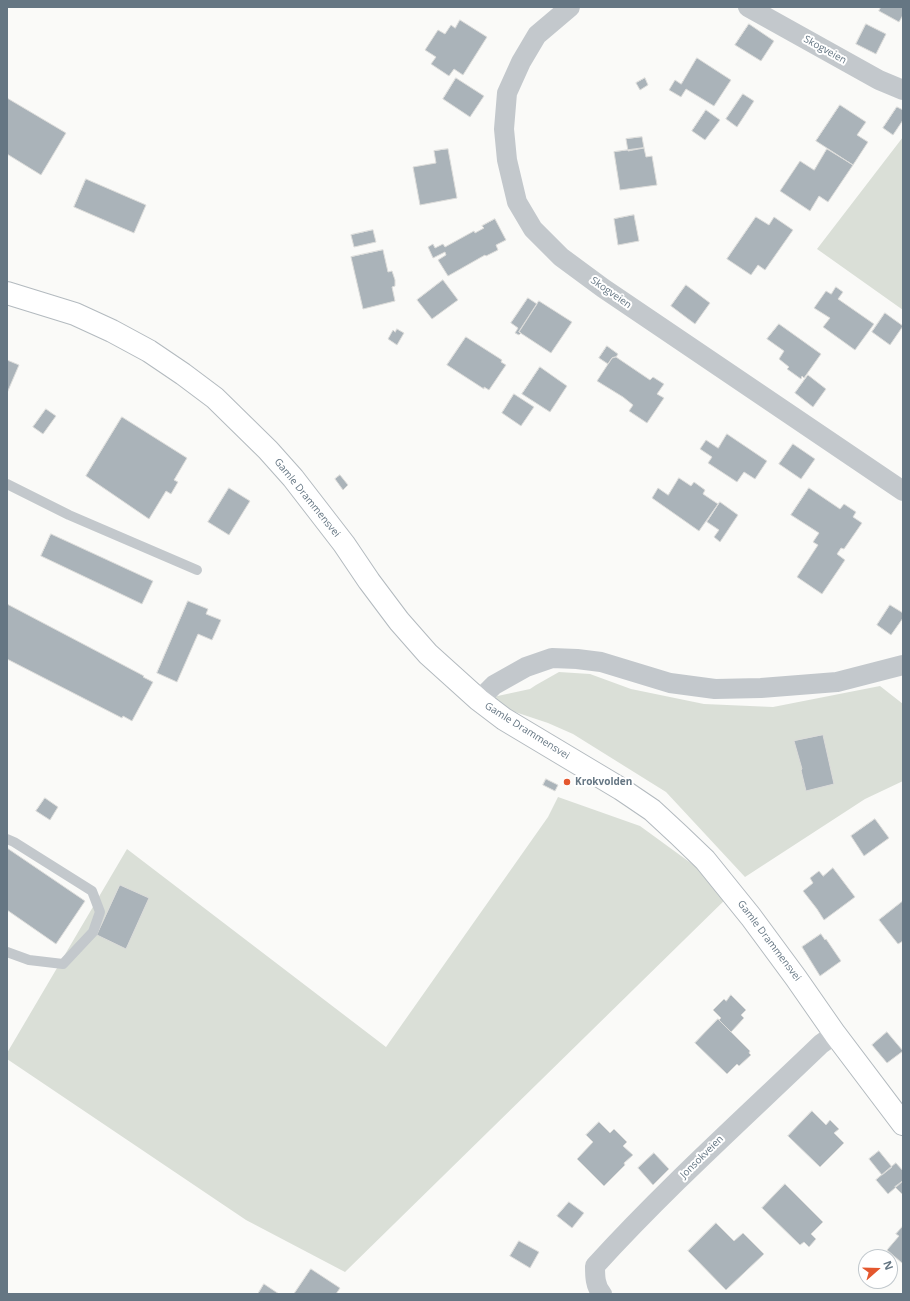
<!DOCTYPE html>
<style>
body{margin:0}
#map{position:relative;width:910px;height:1301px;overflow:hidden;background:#fafaf8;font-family:"Open Sans",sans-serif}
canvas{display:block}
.frame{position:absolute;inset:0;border:8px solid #657683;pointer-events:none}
.north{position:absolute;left:858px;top:1249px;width:40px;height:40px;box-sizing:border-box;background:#fff;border:1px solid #c1c8cd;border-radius:50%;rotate:70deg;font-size:11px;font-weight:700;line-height:16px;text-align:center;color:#657683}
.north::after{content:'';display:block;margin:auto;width:14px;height:18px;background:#e4572e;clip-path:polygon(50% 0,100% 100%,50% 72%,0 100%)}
</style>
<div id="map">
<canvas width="910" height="1301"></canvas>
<div class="frame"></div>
<div class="north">N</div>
</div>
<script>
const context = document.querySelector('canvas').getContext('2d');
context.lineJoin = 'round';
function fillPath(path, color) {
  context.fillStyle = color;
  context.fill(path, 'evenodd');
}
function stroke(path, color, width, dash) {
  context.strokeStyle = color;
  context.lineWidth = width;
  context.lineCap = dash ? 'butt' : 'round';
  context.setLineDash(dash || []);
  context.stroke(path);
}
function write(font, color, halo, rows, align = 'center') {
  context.font = font + ' "Open Sans",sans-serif';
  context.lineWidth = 4;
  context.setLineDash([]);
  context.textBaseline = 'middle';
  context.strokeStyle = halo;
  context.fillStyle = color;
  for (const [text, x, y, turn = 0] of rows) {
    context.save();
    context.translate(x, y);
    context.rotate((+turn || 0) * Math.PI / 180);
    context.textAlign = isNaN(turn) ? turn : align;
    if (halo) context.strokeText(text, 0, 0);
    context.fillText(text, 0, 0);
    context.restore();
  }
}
fillPath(new Path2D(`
 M903,137V310L817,249Z
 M559,672L590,674L631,689L704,704L773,707L880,686L903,704V781L865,799L745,877L666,792L573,734L548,723L479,700L530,689L536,685Z
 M558,797L640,826L732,893L345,1272L246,1220L7,1059V1053L127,849L386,1047L548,817Z`), '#dadfd7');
const building = new Path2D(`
 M881,7H903V15L899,22L879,11Z
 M460,20L487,37L463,75L454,69L449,76L431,64L436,57L425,50L438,30L445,34L451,25L455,28Z
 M749,24L774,41L761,61L735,45Z
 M866,24L886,34L876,54L856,44Z
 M697,58L731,80L714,106L686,89L681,97L669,90L675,80L681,84Z
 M456,78L484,96L470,117L443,99Z
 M645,78L648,85L640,90L636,83Z
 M743,94L754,101L737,127L726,119Z
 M7,98L66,133L41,175L7,154Z
 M840,105L866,122L857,135L868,142L853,165L816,141Z
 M897,107L903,110V120L893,135L883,128Z
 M706,110L720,120L705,140L692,131Z
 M642,137L644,148L628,151L626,139Z
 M644,148L646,157L652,156L657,185L620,190L614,152Z
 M448,149L457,198L420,205L413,167L436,163L434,151Z
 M827,149L853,165L828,202L819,196L810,211L780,191L800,161L814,170Z
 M86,179L146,205L134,233L74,207Z
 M634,215L639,241L618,245L614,219Z
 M756,217L769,225L774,217L793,230L765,270L758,265L751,275L727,259Z
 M495,219L506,240L496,245L498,250L486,256L485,255L448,276L438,260L446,255L445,252L433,258L428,247L433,244L435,248L443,244L445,247L474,231L475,233L484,228L482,226Z
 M373,230L376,242L354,247L351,235Z
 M383,250L388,272L392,271L395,280V286L392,287L395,301L363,309L351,257Z
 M443,280L458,300L432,319L417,300Z
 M686,285L710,303L695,324L671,306Z
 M836,287L843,292L838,299L874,324L855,350L823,327L830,318L814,308L826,291L831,294Z
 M528,298L537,304L519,332L521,333L519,335L515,333L518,328L511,323Z
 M539,301L572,322L551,353L519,332Z
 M885,313L903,326L890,345L872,332Z
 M779,324L821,354L804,378L802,376L801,379L787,369L789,367L779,359L784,351L767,339Z
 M397,329L404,333L397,345L388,339L393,330L395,332Z
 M466,337L502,360L501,362L506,365L489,390L484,387V389L447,365Z
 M607,346L618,354L616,357L612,358L608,364L599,358Z
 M616,357L650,380L653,377L664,384L657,394L664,398L647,423L629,411L633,405L623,397L597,381L612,358Z
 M7,360L19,365L7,393Z
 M540,367L567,386L550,412L522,394Z
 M808,375L826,389L813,407L795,393Z
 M514,394L534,407L521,426L502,413Z
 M46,409L56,416L43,434L33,427Z
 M122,417L187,458L174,480L178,482L171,494L166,491L149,519L86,476Z
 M727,434L767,461L755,479L744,472L737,482L708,463L712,457L700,449L706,440L718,448Z
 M793,444L815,459L801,479L779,464Z
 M340,475L348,485L343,490L335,479Z
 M679,478L691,486L694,482L705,490L703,494L718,504L699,531L652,498L658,488L668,495Z
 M229,488L250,501L229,535L208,522Z
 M809,488L840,509L844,504L856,512L853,517L862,523L844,549L841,548L837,554L845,560L822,594L797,577L818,545L813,542L819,533L791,515Z
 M720,502L738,515L720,542L714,537L719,530L707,522Z
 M51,534L153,581L142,604L41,556Z
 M188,601L208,609L206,614L221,620L212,640L198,634L177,682L157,673Z
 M7,604L144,676L143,677L153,682L132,721L123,716L122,718L7,659Z
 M890,605L903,613V618L891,635L877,625Z
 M823,735L834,784L806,791L801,770L802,769L794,741Z
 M546,779L558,785L555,791L543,785Z
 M45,798L58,807L50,820L36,811Z
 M875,819L889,838L864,856L851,836Z
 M7,848L85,901L56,944L7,910Z
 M833,868L855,897L824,920L817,909L803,891L813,883L810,878L819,871L823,876Z
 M120,885L149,898L126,949L97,935Z
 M903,901V941L898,944L879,920Z
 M821,934L825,940L826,939L841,961L820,976L802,947Z
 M731,995L746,1010L741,1015L744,1018L731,1032L719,1020L721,1018L713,1010L724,999L726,1001Z
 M718,1019L750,1051L749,1053L751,1055L739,1066L737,1064L727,1074L695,1043Z
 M887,1032L903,1051L887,1063L872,1045Z
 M812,1111L826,1125L830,1120L839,1129L834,1133L844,1143L820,1167L788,1136Z
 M599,1122L610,1133L614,1129L627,1142L623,1146L633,1155L624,1163L625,1165L604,1186L577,1159L593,1142L586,1135Z
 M879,1151L892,1167L882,1175L869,1159Z
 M654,1153L669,1169L653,1185L638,1168Z
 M896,1163L903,1171V1181L888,1194L876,1180Z
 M903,1181V1195L895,1187Z
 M785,1184L823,1222L811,1234L816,1239L809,1247L804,1242L800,1245L762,1208Z
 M569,1202L584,1213L572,1228L557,1216Z
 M716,1223L734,1241L743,1233L764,1254L726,1290L688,1251Z
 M903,1226V1262L902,1263L887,1250L899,1236L896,1234Z
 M519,1241L539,1252L530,1268L510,1256Z
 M311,1269L340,1288L336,1294H294Z
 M264,1284L279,1294H258Z`);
fillPath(building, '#aab3b9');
stroke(building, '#dcdcda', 1);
const secondary = new Path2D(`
 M7,293L75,314L112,331L149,351L183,374L215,398L268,450L293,478L344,544L369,581L399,621L428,654L479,700L504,719L621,789L652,810L679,835L705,860L751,917L796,978L835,1034L903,1124`);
stroke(secondary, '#b3babf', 24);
stroke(new Path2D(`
 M7,484L69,515L197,570
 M7,839L14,842L92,891L100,912L93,932L63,964L29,960L7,952`), '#c3c8cc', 10);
stroke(new Path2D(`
 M570,7L537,35L521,62L507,93L504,129L507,160L517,202L533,229L561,257L603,288L903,491
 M748,7L879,80L903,90
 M479,700L494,685L526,667L552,658L577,659L601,662L670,683L715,689L761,688L837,682L903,665
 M602,1294C595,1286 595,1276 595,1266C666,1188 745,1117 821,1044L835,1034`), '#c3c8cc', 20);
stroke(secondary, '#fff', 22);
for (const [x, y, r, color] of [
 [567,782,4,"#e4572e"]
]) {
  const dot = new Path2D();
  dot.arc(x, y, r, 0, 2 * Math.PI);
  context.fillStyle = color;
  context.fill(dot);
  stroke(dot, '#fff', 1.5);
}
write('10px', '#657683', '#fff', [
 ["Skogveien",825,50,29],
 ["Skogveien",611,293,35],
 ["Gamle Drammensvei",307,498,51],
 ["Gamle Drammensvei",527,731,32],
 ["Gamle Drammensvei",769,941,53],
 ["Jonsokveien",702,1157,-45]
]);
write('bold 10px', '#657683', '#fff', [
 ["Krokvolden",575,782]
], 'left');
</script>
